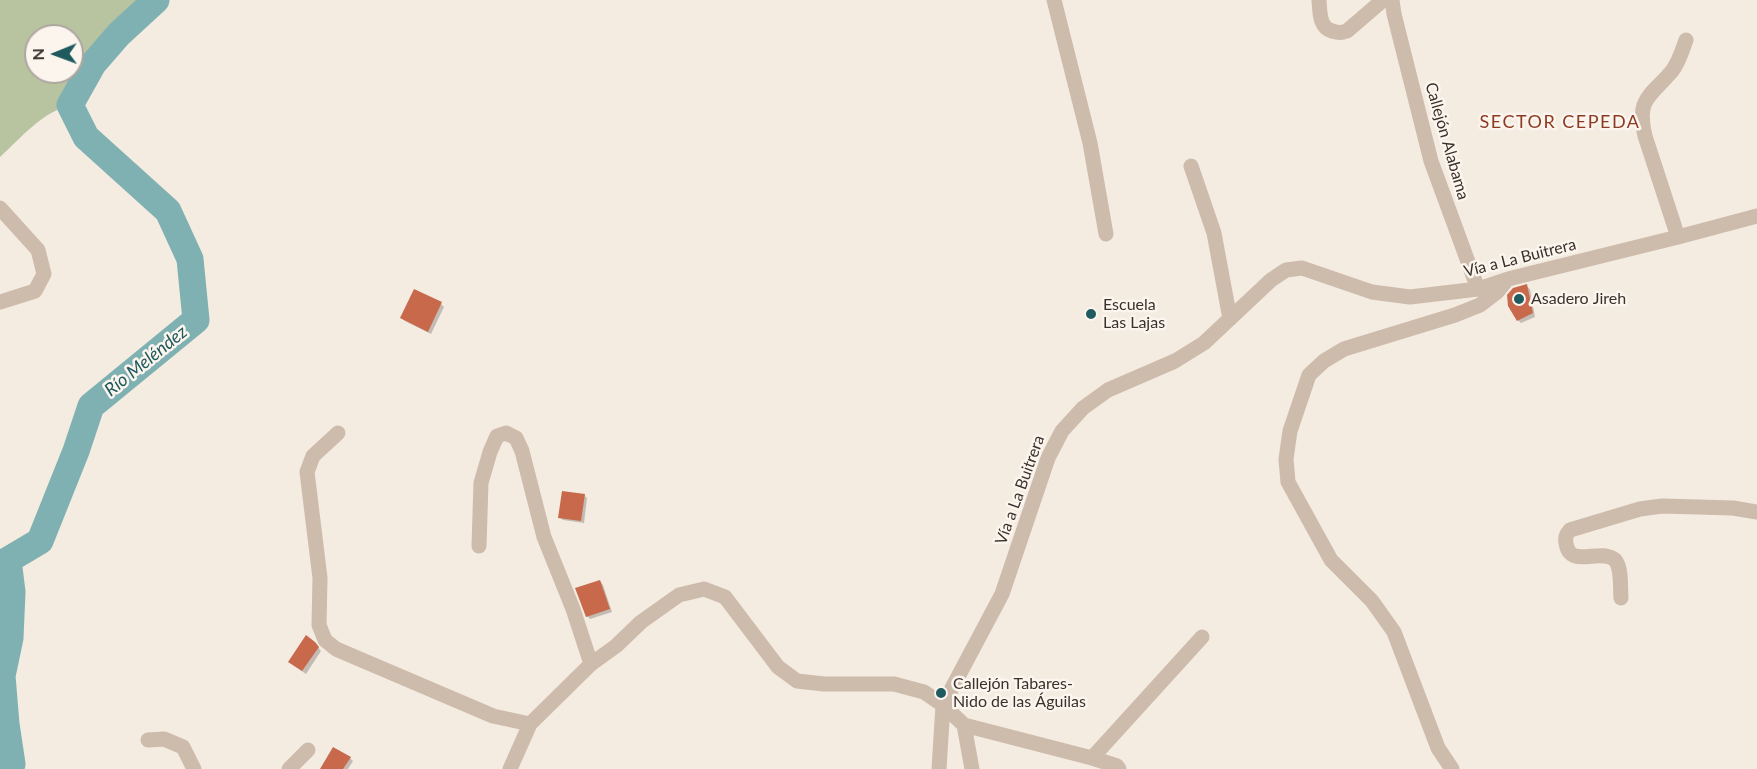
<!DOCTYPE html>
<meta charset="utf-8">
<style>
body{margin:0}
#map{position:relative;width:1757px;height:769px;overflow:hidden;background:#f4ebe1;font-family:Lato,sans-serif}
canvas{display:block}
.north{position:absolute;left:24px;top:24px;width:60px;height:60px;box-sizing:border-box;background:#fbf5ee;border:2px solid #aea6a0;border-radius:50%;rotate:269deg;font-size:16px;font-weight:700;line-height:24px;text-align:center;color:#3b302b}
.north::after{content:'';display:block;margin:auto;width:21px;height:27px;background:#1f5a5e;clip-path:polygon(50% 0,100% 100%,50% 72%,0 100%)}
</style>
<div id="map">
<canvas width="1757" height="769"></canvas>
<div class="north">N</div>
</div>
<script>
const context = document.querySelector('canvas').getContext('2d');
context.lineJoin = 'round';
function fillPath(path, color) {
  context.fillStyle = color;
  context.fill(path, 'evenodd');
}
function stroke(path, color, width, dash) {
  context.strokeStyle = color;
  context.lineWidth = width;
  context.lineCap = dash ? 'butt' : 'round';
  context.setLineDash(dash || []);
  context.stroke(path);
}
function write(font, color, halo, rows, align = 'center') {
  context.font = font + ' Lato,sans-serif';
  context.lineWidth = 5;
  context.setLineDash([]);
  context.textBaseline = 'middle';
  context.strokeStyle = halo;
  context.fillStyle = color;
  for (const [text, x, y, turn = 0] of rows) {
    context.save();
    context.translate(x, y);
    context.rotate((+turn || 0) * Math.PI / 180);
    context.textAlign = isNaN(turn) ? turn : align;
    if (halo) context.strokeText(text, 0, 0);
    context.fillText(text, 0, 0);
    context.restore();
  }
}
fillPath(new Path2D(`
 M0,0H156L119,34L93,64L70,105C41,113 21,138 0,157ZM36,36H72V72H36Z`), '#b8c4a0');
fillPath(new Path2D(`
 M1526,286L1530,289L1535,317L1521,323L1518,320Z
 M441,304L444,307L431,334L405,321L402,318Z
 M584,495L587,498L584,523L563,520L560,517Z
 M600,581L603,585L612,612L590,619L587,616Z
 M318,647L321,651L306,674L293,665Z
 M350,758L353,761L348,769H322Z`), '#0003');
stroke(new Path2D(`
 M10,769L12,764L6,724L2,676L10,638L12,592L8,560L40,541L76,451L91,406L196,320L190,259L168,211L86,137L70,105L93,64L119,34L156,0`), '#7fb0b2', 27);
fillPath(new Path2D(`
 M1527,284L1533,313L1517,321L1508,306L1507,295L1513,288Z
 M414,289L442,302L428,332L400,318Z
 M562,491L585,494L581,521L558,518Z
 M600,580L610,609L586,617L575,588Z
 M306,635L315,642L319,647L302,671L288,662Z
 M333,747L351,757L343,769H320Z`), '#c8694b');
stroke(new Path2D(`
 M1054,0L1090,143L1106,234
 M1319,0C1320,12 1319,27 1332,31C1339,33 1341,33 1347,31L1383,0
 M1392,0L1394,14L1431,161L1478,289
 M1191,166L1214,233L1230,319
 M0,208L38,250L44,274L35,291L0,302
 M1678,237L1645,136C1636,98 1650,97 1672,71C1679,62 1682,51 1686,40
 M338,433L313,456L307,472L320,578L319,625L325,640L336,649L493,716L530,724
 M479,546L481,483L490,452L497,436L506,433L516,438L522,451L544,537L573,609L591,664
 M1621,598C1620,587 1622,568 1615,560C1600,547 1570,570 1566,543C1565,537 1566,535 1570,530L1640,509L1662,506L1733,508L1757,512
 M964,725L1092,758L1117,766L1119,769
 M148,740L164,739L183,747L194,769
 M1092,758L1202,637
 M289,769L308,750
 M510,769L530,724L591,664L616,646L641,622L679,595L704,589L725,597L778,667L797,681L824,684H894L924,692L943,705L964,725L972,769
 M939,769L943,705L1002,594L1048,458L1062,431L1083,408L1108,390L1175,361L1204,343L1271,280L1286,270L1302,268L1372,292L1410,297L1478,289L1508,279L1678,237L1757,216
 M1452,769L1438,748L1394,632L1372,601L1331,560L1288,482L1286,459L1290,431L1309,375L1324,361L1344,349L1455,315L1480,305L1497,292L1506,281`), '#cdbbac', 15);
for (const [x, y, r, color] of [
 [1519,299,6,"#1f5a5e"],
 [1091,314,6,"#1f5a5e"],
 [941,693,6,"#1f5a5e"]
]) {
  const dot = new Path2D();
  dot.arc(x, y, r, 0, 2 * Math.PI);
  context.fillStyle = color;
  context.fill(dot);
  stroke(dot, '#fbf5ee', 2);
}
write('16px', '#3b302b', '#fbf5ee', [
 ["Callejón Alabama",1447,141,74],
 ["Vía a La Buitrera",1520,258,-14],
 ["Vía a La Buitrera",1020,490,-70]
]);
write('16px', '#3b302b', '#fbf5ee', [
 ["Asadero Jireh",1531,299],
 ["Escuela",1103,305],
 ["Las Lajas",1103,323],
 ["Callejón Tabares-",953,684],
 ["Nido de las Águilas",953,702]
], 'left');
context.letterSpacing = '1.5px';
write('18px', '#8c3b22', '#fbf5ee', [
 ["SECTOR CEPEDA",1560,122]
]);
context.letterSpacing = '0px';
write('italic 18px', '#1f5a5e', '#fbf5ee', [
 ["Río Meléndez",146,361,-39]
]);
</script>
